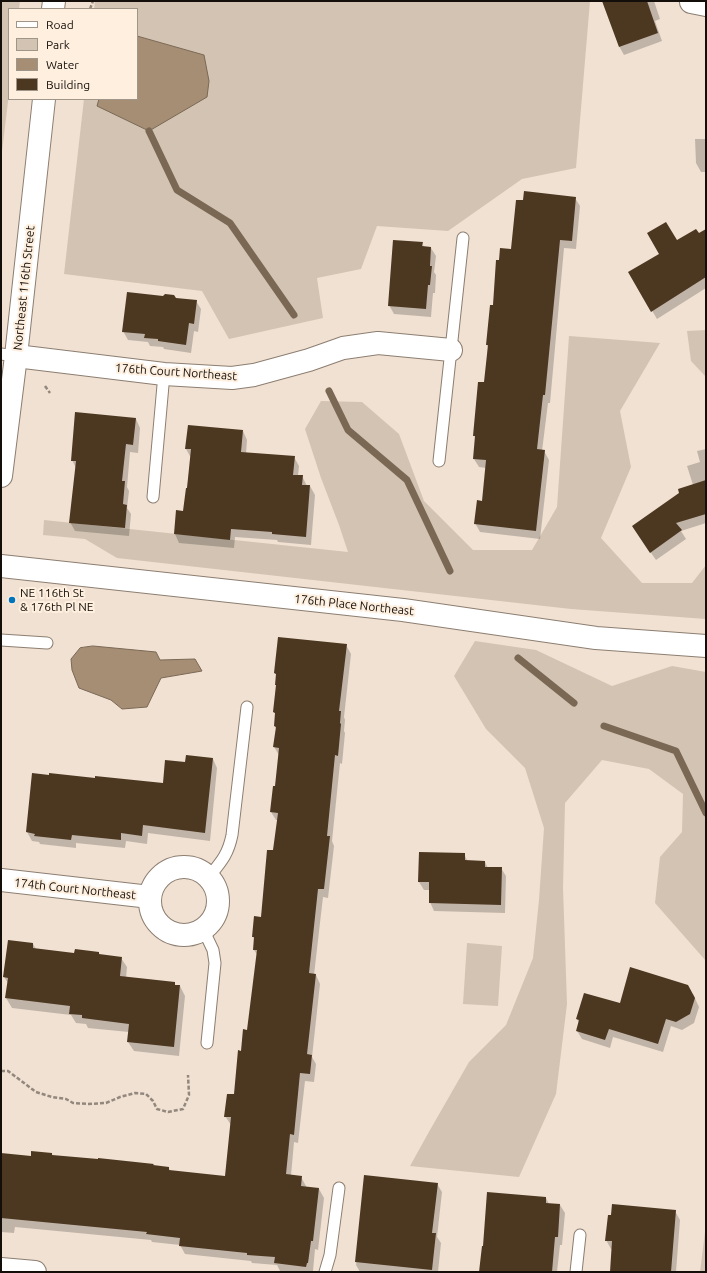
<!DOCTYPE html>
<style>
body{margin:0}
#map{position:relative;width:707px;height:1273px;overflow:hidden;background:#f1e1d2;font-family:Ubuntu,sans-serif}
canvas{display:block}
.frame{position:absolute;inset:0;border:2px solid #130e09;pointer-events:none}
.legend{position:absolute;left:8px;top:8px;width:130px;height:92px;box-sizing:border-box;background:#feefdf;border:1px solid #a09589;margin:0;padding:5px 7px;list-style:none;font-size:12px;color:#130e09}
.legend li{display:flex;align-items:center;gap:8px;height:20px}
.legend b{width:20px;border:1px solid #a09589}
</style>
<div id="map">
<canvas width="707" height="1273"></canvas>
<div class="frame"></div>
<ul class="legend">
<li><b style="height:5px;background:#fff"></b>Road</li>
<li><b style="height:11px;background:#d3c3b2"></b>Park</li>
<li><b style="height:11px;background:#a68e75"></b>Water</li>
<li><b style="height:11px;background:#4c3721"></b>Building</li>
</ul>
</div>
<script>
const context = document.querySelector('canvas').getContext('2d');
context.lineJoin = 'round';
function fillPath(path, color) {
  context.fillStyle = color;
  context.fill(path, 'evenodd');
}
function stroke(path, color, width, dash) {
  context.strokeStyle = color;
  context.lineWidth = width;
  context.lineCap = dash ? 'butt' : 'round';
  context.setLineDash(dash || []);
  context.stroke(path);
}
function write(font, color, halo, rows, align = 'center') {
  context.font = font + ' Ubuntu,sans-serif';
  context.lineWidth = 4;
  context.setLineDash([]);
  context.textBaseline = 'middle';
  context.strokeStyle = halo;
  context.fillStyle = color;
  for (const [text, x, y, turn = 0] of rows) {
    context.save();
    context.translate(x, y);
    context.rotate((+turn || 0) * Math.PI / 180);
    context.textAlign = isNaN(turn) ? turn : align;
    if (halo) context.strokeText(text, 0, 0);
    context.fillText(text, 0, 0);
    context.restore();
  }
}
fillPath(new Path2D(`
 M1,1H20L19,9H9V93L1,160Z
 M95,1H590L576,168L522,179L448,231L377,226L361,269L317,278L323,318L229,339L202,291L64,274L84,99H99L98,106L149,131L204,55L137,36V9H94Z
 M706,330V377L691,361L687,331Z
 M569,336L660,343L620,411L631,467L601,538L642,583H692L706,565V619L571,609L117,558L85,539L43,535L44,520L348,552L339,525L321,478L305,429L321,401L362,402L399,434L424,501L473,550H532L557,507Z
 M475,641L536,650L612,686L672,666L706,672V961L655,903L660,857L682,832L683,794L649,769L602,760L565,803L563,888L567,1004L556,1094L519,1177L410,1166L430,1130L469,1062L506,1025L533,958L539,900L544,828L525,768L486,729L454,676Z
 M467,943L502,946L498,1006L463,1004Z
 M706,1224V1272H700Z`), '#d3c3b2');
const water = new Path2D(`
 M137,36L204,55L209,81L207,97L149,131L97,106L99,99H137Z
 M93,646L156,652L160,660L195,659L202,671L161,678L147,707L122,709L111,700L79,688L72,670L71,659L80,648Z`);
fillPath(water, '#a68e75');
stroke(water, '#7a6855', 1);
fillPath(new Path2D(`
 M603,1H654L660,19L655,21L662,41L624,55L619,46Z
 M695,139H706V172H701L696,163Z
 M575,198L580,206L576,249L564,248L550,403H548L542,451H544L549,460L540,539L480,532L475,523L483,502L486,468L479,467L474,459L476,439L474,435L485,383L488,348L487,345L493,306L499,262Z
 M706,230V288L657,319L630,273L660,254L677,242L699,234Z
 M422,243L424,247L431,248L436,256L434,272L436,275L435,293H433L431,317L394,314L389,305Z
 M176,299L196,301L201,309L198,332L194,331L191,353L164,349L163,347L150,346L148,342L128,340L123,331Z
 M136,419L140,428L138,453L130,452L127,487L129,491L127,508L131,514L129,536L75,531L70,522L76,468L72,460Z
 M243,431L247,440L246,454L294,457L299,466L298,476H302L307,486H310L315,495L311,545L278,542L277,540L235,537L234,548L179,543L175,534L177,512H184L191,458L186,449Z
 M706,449V523L681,531L686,539L656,560L633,527L693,485L687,466L700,462L697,451Z
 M346,645L351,654L344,717L345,720L344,731L345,733L342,764L340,763L332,841L334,846L328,898L323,897L314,975H316L320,984L312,1057L316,1064L314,1082L305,1081L298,1143L294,1142L291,1176L301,1177L306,1186V1188L319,1189L324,1198L318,1250L315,1249L313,1271L289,1272L280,1271L277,1265L252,1263L251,1261L185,1254L180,1245L152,1242L151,1240L15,1227L14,1233L1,1232V1154L32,1157L52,1154L53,1156L153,1165L154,1166L168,1168L171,1171L226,1177L231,1125L225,1116L235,1096L242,1052L248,1031L258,956L254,950L255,940L253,937L261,919L274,852L278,820H276L271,812L276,787L279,755L274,747L276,729L275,726L276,715L274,712L277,676L275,673Z
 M213,759L217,768L210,841L148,833L147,844L126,841L125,848L76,843V848L40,844L39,842L32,841L27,832L33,774L164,784L186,764Z
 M464,854L468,862H485L488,868H501L506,876L505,913L434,911L430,902V890H424L419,882Z
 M33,944L36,949L75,954L99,953L100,955L121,958L127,967L126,978L174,983L176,986H180L185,996L179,1056L134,1051L128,1042L129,1032L88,1028L86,1024L76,1023L71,1015L12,1008L6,998L8,983L4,977Z
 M693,994L699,1007L694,1023L682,1030L671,1026L663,1052L613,1037L610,1048L582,1039L577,1031L579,1023L577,1019L620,1005Z
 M365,1176L437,1184L442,1192L437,1237L441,1243L438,1272H360L356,1265Z
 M546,1198L549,1204L560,1205L565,1213L562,1245H560L557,1272H480Z
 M675,1211L680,1220L676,1272H611L613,1249H611L606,1240Z`), '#0003');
stroke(new Path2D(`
 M149,131L177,190L230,223L294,315
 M329,391L348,430L407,480L450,571
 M518,658L574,703
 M604,726L676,751L706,813`), '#7a6855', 7);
fillPath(new Path2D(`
 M602,1H647L658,33L619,47Z
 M524,191L576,197L572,241L560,240L545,395H543L537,449L545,450L536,531L474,524L477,500L482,501L486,460L473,459L475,436H473L478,382H484L488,345H486L490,305H493L496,260H499L500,248L511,249L516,200H523Z
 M666,222L677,240L696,229L699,233L706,229V277L651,312L628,272L659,254L647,233Z
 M393,240L423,242L422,246L431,247L430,266H432L430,285H428L426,309L388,306Z
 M127,292L163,296L165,294L174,295L176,298L197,300L194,324L189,323L186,345L158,341V339L144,338L145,334L122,332Z
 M75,412L136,418L133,445L126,444L122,481H125L123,504L127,505L125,528L69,523L76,461H71Z
 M188,425L243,430L241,452L295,456L293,475H303L302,485H310L306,537L272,534V532L231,529L230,540L174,534L176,510L183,511L186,488H187L191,449H185Z
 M706,480V514L676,523L682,530L650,553L632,526L679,493L678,489Z
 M278,637L347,644L339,711H341L340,723L341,724L338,756L335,755L327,836H330L324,889H318L309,973L316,974L307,1054L312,1055L310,1074L300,1073L294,1135L290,1134L286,1174L302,1176L301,1186L319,1188L313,1241H311L308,1263H307L306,1267L274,1263L275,1257L247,1255V1253L179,1246L180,1238L146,1234L147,1232L1,1218V1153L31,1156V1151L52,1153V1155L98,1159V1158L154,1164L153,1165L169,1167V1170L225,1176L231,1117H224L227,1094H234L238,1050L241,1051L243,1029L247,1030L257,950H253L254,937H252L254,916L261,917L267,850H273L278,813L270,812L273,786H275L279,748L273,747L276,727L274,726L275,713L273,712L276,685H275L276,674L274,673Z
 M186,755L213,758L205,833L143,825L142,836L121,833V840L72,835L71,840L34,836L35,834L26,832L32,773L49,775V773L95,778V776L163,783L165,760L185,762Z
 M419,852L465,853V860L485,861V867H502L501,905L429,903V882H418Z
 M8,940L33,943V948L74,953L75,949L99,952V954L122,957L120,976L175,982V985H180L174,1047L127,1042L129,1024L82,1018V1015L69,1014L70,1006L5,998L8,978L3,977Z
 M630,967L688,985L695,998L690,1014L676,1022L666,1019L658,1044L609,1029L605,1040L576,1031L579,1020L576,1019L584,993L620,1003Z
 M364,1175L438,1183L432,1233H436L432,1270L355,1262Z
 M487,1192L546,1197V1203L560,1204L558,1237H555L552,1272H479L482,1246H483Z
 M612,1204L676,1210L671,1272H610L612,1241H605L608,1215H611Z`), '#4c3721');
const service = new Path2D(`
 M1,354L16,356
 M439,461L463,238
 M153,497L164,374
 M1,640L47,643
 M208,878C221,862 228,855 232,835L247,707
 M203,929L213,950L215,963L207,1043
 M325,1272L330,1255L339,1188
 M576,1272L580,1235`);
const minor = new Path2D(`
 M691,2L706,5
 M16,356L164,374L232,378L254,375L309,360L343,348L378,343L451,350
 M1,566L403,610L596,638L706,646
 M150 901a34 34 0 1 1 68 0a34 34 0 1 1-68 0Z
 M1,880L150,897
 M1,1269L35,1272`);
const tertiary = new Path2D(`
 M53,9L54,1
 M1,476L16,356L44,99`);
stroke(service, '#8c7e71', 13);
stroke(minor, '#8c7e71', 24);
stroke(tertiary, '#8c7e71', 24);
stroke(new Path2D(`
 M90,9L93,1
 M45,386L50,393
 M1,1071H8L36,1092L52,1097L66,1099L73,1103L88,1104L106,1103L120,1097L135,1093L146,1094L153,1101L157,1109L168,1112L183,1109L189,1095L188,1075`), '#93887d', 2.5, [4, 2]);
stroke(service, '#fff', 11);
stroke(minor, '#fff', 22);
stroke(tertiary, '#fff', 22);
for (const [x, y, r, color] of [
 [12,600,4,"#0073bd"]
]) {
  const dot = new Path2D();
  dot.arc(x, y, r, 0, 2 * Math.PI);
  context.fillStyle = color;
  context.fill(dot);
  stroke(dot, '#feefdf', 1.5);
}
write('12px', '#130e09', '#feefdf', [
 ["Northeast 116th Street",24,288,-84],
 ["176th Court Northeast",176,372,4],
 ["176th Place Northeast",354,605,6],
 ["174th Court Northeast",75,889,6]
]);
write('12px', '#130e09', '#feefdf', [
 ["NE 116th St",20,593],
 ["& 176th Pl NE",20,607]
], 'left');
</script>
